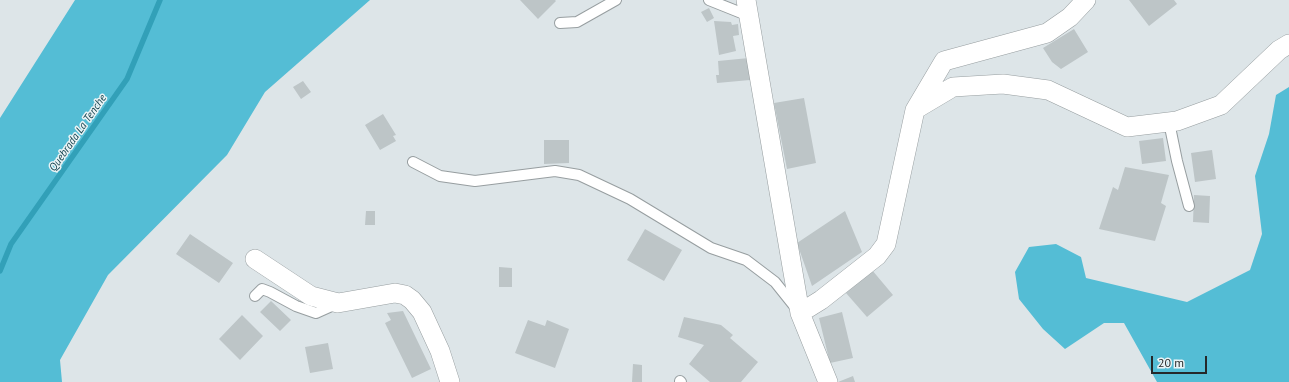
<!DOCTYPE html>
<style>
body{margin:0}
#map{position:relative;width:1289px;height:382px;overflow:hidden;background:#dde5e8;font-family:"PT Sans",sans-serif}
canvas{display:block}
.scale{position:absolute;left:1151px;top:356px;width:56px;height:18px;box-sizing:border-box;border:2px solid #252829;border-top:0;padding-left:5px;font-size:12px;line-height:14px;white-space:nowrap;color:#252829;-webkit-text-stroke:3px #eaf3f5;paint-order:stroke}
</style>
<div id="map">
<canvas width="1289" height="382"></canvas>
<div class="scale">20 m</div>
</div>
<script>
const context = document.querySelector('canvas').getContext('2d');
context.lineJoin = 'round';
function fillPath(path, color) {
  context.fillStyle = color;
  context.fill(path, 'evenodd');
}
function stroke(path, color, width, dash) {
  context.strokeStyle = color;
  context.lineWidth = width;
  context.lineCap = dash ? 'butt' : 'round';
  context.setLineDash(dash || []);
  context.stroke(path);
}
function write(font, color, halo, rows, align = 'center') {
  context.font = font + ' "PT Sans",sans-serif';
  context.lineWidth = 3;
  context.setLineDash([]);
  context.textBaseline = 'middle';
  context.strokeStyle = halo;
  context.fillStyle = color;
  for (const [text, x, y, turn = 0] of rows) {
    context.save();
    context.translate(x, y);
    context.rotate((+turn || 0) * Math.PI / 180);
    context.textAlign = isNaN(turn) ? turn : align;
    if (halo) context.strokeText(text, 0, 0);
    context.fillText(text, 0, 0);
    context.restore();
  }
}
fillPath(new Path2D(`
 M75,0H370L265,92L227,155L108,275L60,360L62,382H0V118Z
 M1289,87V382H1157L1124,323H1104L1065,349L1043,329L1019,299L1015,272L1029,247L1056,244L1081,257L1086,278L1187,302L1250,270L1262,234L1255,176L1269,134L1276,95Z`), '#54bdd5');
stroke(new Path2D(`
 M0,271L11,244L127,79L160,0`), '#32a0b8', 5.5);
fillPath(new Path2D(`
 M520,0H555L556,1L538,19Z
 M1129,0H1174L1177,4L1149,26Z
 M709,8L714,18L707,22L701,12Z
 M714,21L731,22L732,25L738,24L739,35L733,36L736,51L719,55Z
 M1074,29L1088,52L1061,69L1052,62L1043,48Z
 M749,58L750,80L717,83L716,75H719L718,61Z
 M303,81L311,92L301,99L293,87Z
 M804,98L816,163L787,169L774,103Z
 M383,114L396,135L393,136L396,141L380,150L365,125Z
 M1163,138L1166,161L1142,164L1139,141Z
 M544,140H569V163L544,164Z
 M1212,150L1216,179L1195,182L1191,153Z
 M1125,167L1169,175L1161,203L1166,206L1155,241L1099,229L1113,187L1118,190Z
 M1194,195L1210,196L1209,223L1193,222Z
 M366,211H375V225H365Z
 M845,211L862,252L812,286L797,243Z
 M645,229L682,250L664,281L627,260Z
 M190,234L233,263L219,283L176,254Z
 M499,267L512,268V287H499Z
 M872,270L893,295L867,317L846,293Z
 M271,301L291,320L280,331L260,312Z
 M403,311L431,369L412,378L385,323L391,320L387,313Z
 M842,312L853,358L830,363L819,318Z
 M242,315L263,336L240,360L219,339Z
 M684,317L721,325L733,335L730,338L758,362L741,382H710L689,364L704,345L678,337Z
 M528,320L545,326L547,320L569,329L555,368L515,353Z
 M328,343L333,369L310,373L305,347Z
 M633,364L642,365V382H632Z
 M853,376L855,382H838Z`), '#bdc5c7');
const lane = new Path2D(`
 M709,0L749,16
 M560,23L577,22L616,0
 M1169,122L1177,161L1189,206
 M413,162L440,176L475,181L555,171L579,175L630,199L711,248L746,260L775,282L795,307
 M255,296L262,289L270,292L296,306L316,313L336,304
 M680,381L681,382`);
const street = new Path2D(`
 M746,0L800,313L828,382
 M916,109L953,87L1003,84L1048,90L1127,127L1177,121L1221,105L1279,50L1289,44
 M255,259L311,296L338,303L395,293L405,295L412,300L422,312L440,351L450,382
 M800,313L821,300L877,256L886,244L915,110L944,61L1047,33L1070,17L1086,0`);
stroke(lane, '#979ea0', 12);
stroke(street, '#979ea0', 20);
stroke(lane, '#fff', 10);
stroke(street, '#fff', 19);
write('italic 11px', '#0f3f4a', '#eaf3f5', [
 ["Quebrada La Tenche",78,133,-55]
]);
</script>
